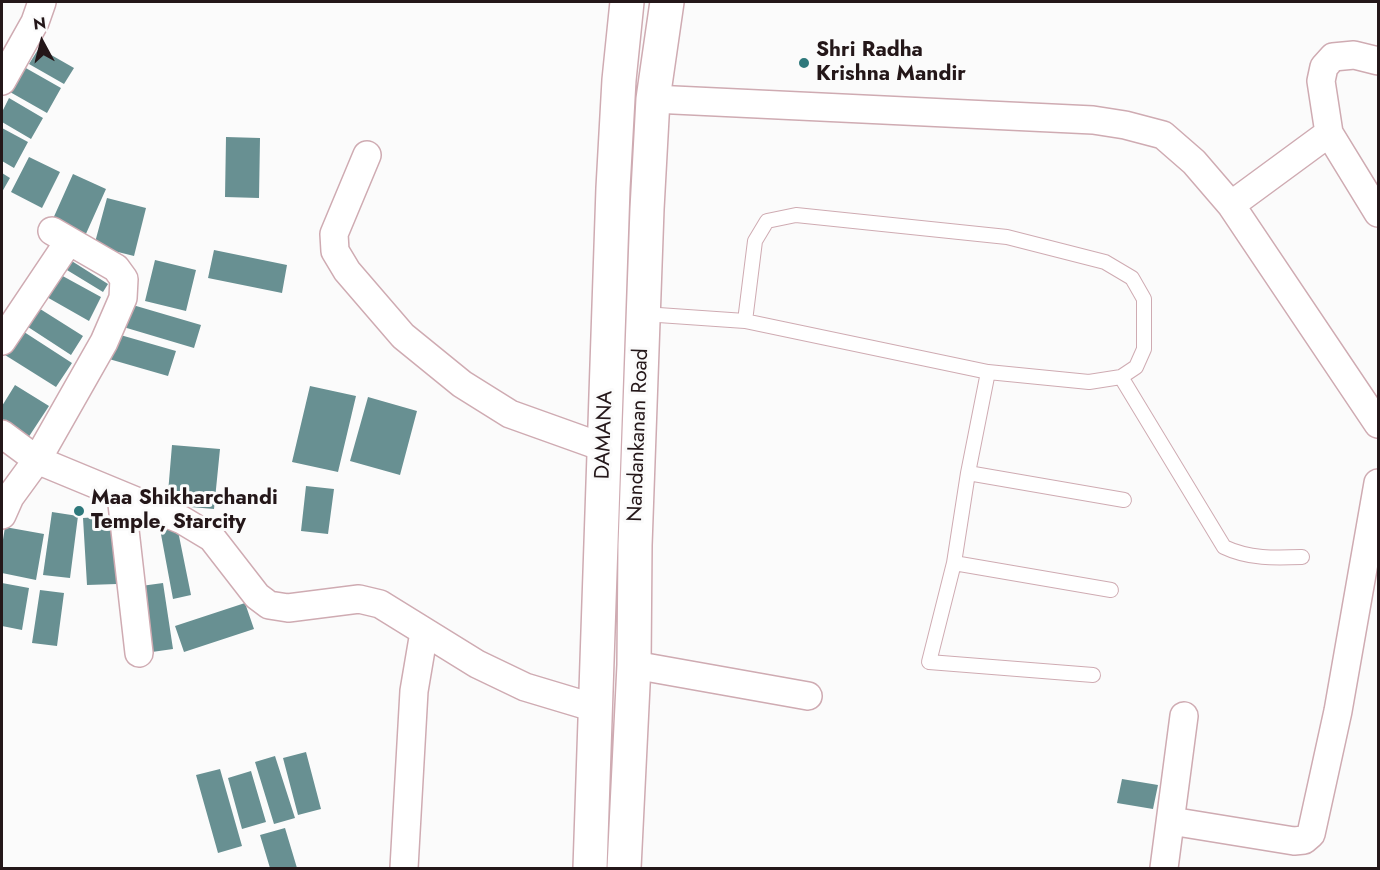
<!DOCTYPE html>
<style>
body{margin:0}
#map{position:relative;width:1380px;height:870px;overflow:hidden;background:#fbfbfb;font-family:Jost,sans-serif}
canvas{display:block}
.frame{position:absolute;inset:0;border:3px solid #241719;pointer-events:none}
.north{position:absolute;left:12px;top:12px;width:60px;height:60px;-webkit-text-stroke:4px #fbfbfb;paint-order:stroke;rotate:353deg;font-size:16px;font-weight:700;line-height:24px;text-align:center;color:#241719}
.north::after{content:'';display:block;margin:auto;width:21px;height:27px;background:#241719;clip-path:polygon(50% 0,100% 100%,50% 72%,0 100%)}
</style>
<div id="map">
<canvas width="1380" height="870"></canvas>
<div class="frame"></div>
<div class="north">N</div>
</div>
<script>
const context = document.querySelector('canvas').getContext('2d');
context.lineJoin = 'round';
function fillPath(path, color) {
  context.fillStyle = color;
  context.fill(path, 'evenodd');
}
function stroke(path, color, width, dash) {
  context.strokeStyle = color;
  context.lineWidth = width;
  context.lineCap = dash ? 'butt' : 'round';
  context.setLineDash(dash || []);
  context.stroke(path);
}
function write(font, color, halo, rows, align = 'center') {
  context.font = font + ' Jost,sans-serif';
  context.lineWidth = 6;
  context.setLineDash([]);
  context.textBaseline = 'middle';
  context.strokeStyle = halo;
  context.fillStyle = color;
  for (const [text, x, y, turn = 0] of rows) {
    context.save();
    context.translate(x, y);
    context.rotate((+turn || 0) * Math.PI / 180);
    context.textAlign = isNaN(turn) ? turn : align;
    if (halo) context.strokeText(text, 0, 0);
    context.fillText(text, 0, 0);
    context.restore();
  }
}
fillPath(new Path2D(`
 M39,48L74,68L64,84L29,64Z
 M24,67L61,88L47,113L10,92Z
 M9,98L43,118L31,139L2,122V112Z
 M2,128L28,142L14,168L2,161Z
 M226,137L260,138L259,198L225,197Z
 M29,157L60,172L42,208L11,192Z
 M2,173L10,178L2,192Z
 M73,174L106,189L85,236L52,221Z
 M107,198L146,208L134,256L94,246Z
 M214,250L287,265L282,293L208,278Z
 M67,258L108,284L103,292L62,267Z
 M155,260L196,270L186,311L145,301Z
 M59,274L101,297L89,321L45,296Z
 M126,303L201,325L194,348L120,326Z
 M37,307L83,336L71,355L25,325Z
 M21,330L72,363L56,387L5,355Z
 M117,334L176,351L168,376L109,359Z
 M15,385L49,406L28,438L2,421V406Z
 M310,386L356,396L338,472L292,462Z
 M368,397L417,411L400,475L350,461Z
 M172,445L220,449L214,509L167,505Z
 M306,486L334,489L328,534L301,531Z
 M52,512L78,516L70,578L43,575Z
 M114,516L117,584L87,585L83,518Z
 M177,526L191,595L173,599L160,529Z
 M5,527L44,534L36,580L2,573V546Z
 M2,583L29,588L22,630L2,626Z
 M163,583L173,649L152,652L141,586Z
 M40,590L64,593L57,646L32,643Z
 M245,603L254,629L184,652L175,626Z
 M306,752L321,809L298,815L283,758Z
 M275,756L295,818L274,824L255,762Z
 M220,769L242,846L218,853L196,775Z
 M251,771L266,822L242,829L228,778Z
 M1122,779L1158,785L1153,809L1117,803Z
 M285,828L297,868H270L260,835Z`), '#689092');
const service = new Path2D(`
 M644,314L745,321L988,372L1089,382L1121,377L1136,367L1144,349V299L1132,278L1105,262L1007,237L796,215L767,221L755,241L745,321
 M988,372L968,473L954,563L929,662L1093,675
 M1121,377L1224,547C1249,559 1275,558 1302,557
 M968,473L1124,500
 M954,563L1111,590`);
const minor = new Path2D(`
 M1378,61L1354,55L1333,57L1324,67L1321,81L1329,133L1378,213
 M2,81L35,22L42,2
 M653,99L1093,120L1125,125L1163,135L1194,162L1231,205L1378,424
 M367,155L334,234L335,251L347,271L403,336L462,384L510,414L605,448
 M1231,205L1329,133
 M2,341L69,241
 M2,434L37,460L182,520L212,538L257,596L269,605L288,608L359,599L380,604L477,664L525,687L595,708
 M121,495L139,653
 M2,515L10,497L37,460L104,342L123,298L124,279L116,268L52,231
 M634,665L808,696
 M1171,821L1294,841L1304,840L1311,834L1338,711L1378,483
 M404,868L414,691L424,632
 M1164,868L1184,716`);
const primary = new Path2D(`
 M590,868L613,188L619,80L627,2
 M624,868L634,665L635,545L647,209L653,99L667,2`);
stroke(service, '#cfabb2', 16);
stroke(minor, '#cfabb2', 30);
stroke(primary, '#cfabb2', 36);
stroke(service, '#fff', 14);
stroke(minor, '#fff', 27);
stroke(primary, '#fff', 33);
for (const [x, y, r, color] of [
 [804,63,6,"#2e787b"],
 [79,511,6,"#2e787b"]
]) {
  const dot = new Path2D();
  dot.arc(x, y, r, 0, 2 * Math.PI);
  context.fillStyle = color;
  context.fill(dot);
  stroke(dot, '#fbfbfb', 2);
}
write('bold 21px', '#241719', '#fbfbfb', [
 ["Shri Radha",816,51],
 ["Krishna Mandir",816,75],
 ["Maa Shikharchandi",91,499],
 ["Temple, Starcity",91,523]
], 'left');
write('21px', '#241719', '#fbfbfb', [
 ["DAMANA",605,435,-88],
 ["Nandankanan Road",639,435,-88]
]);
</script>
